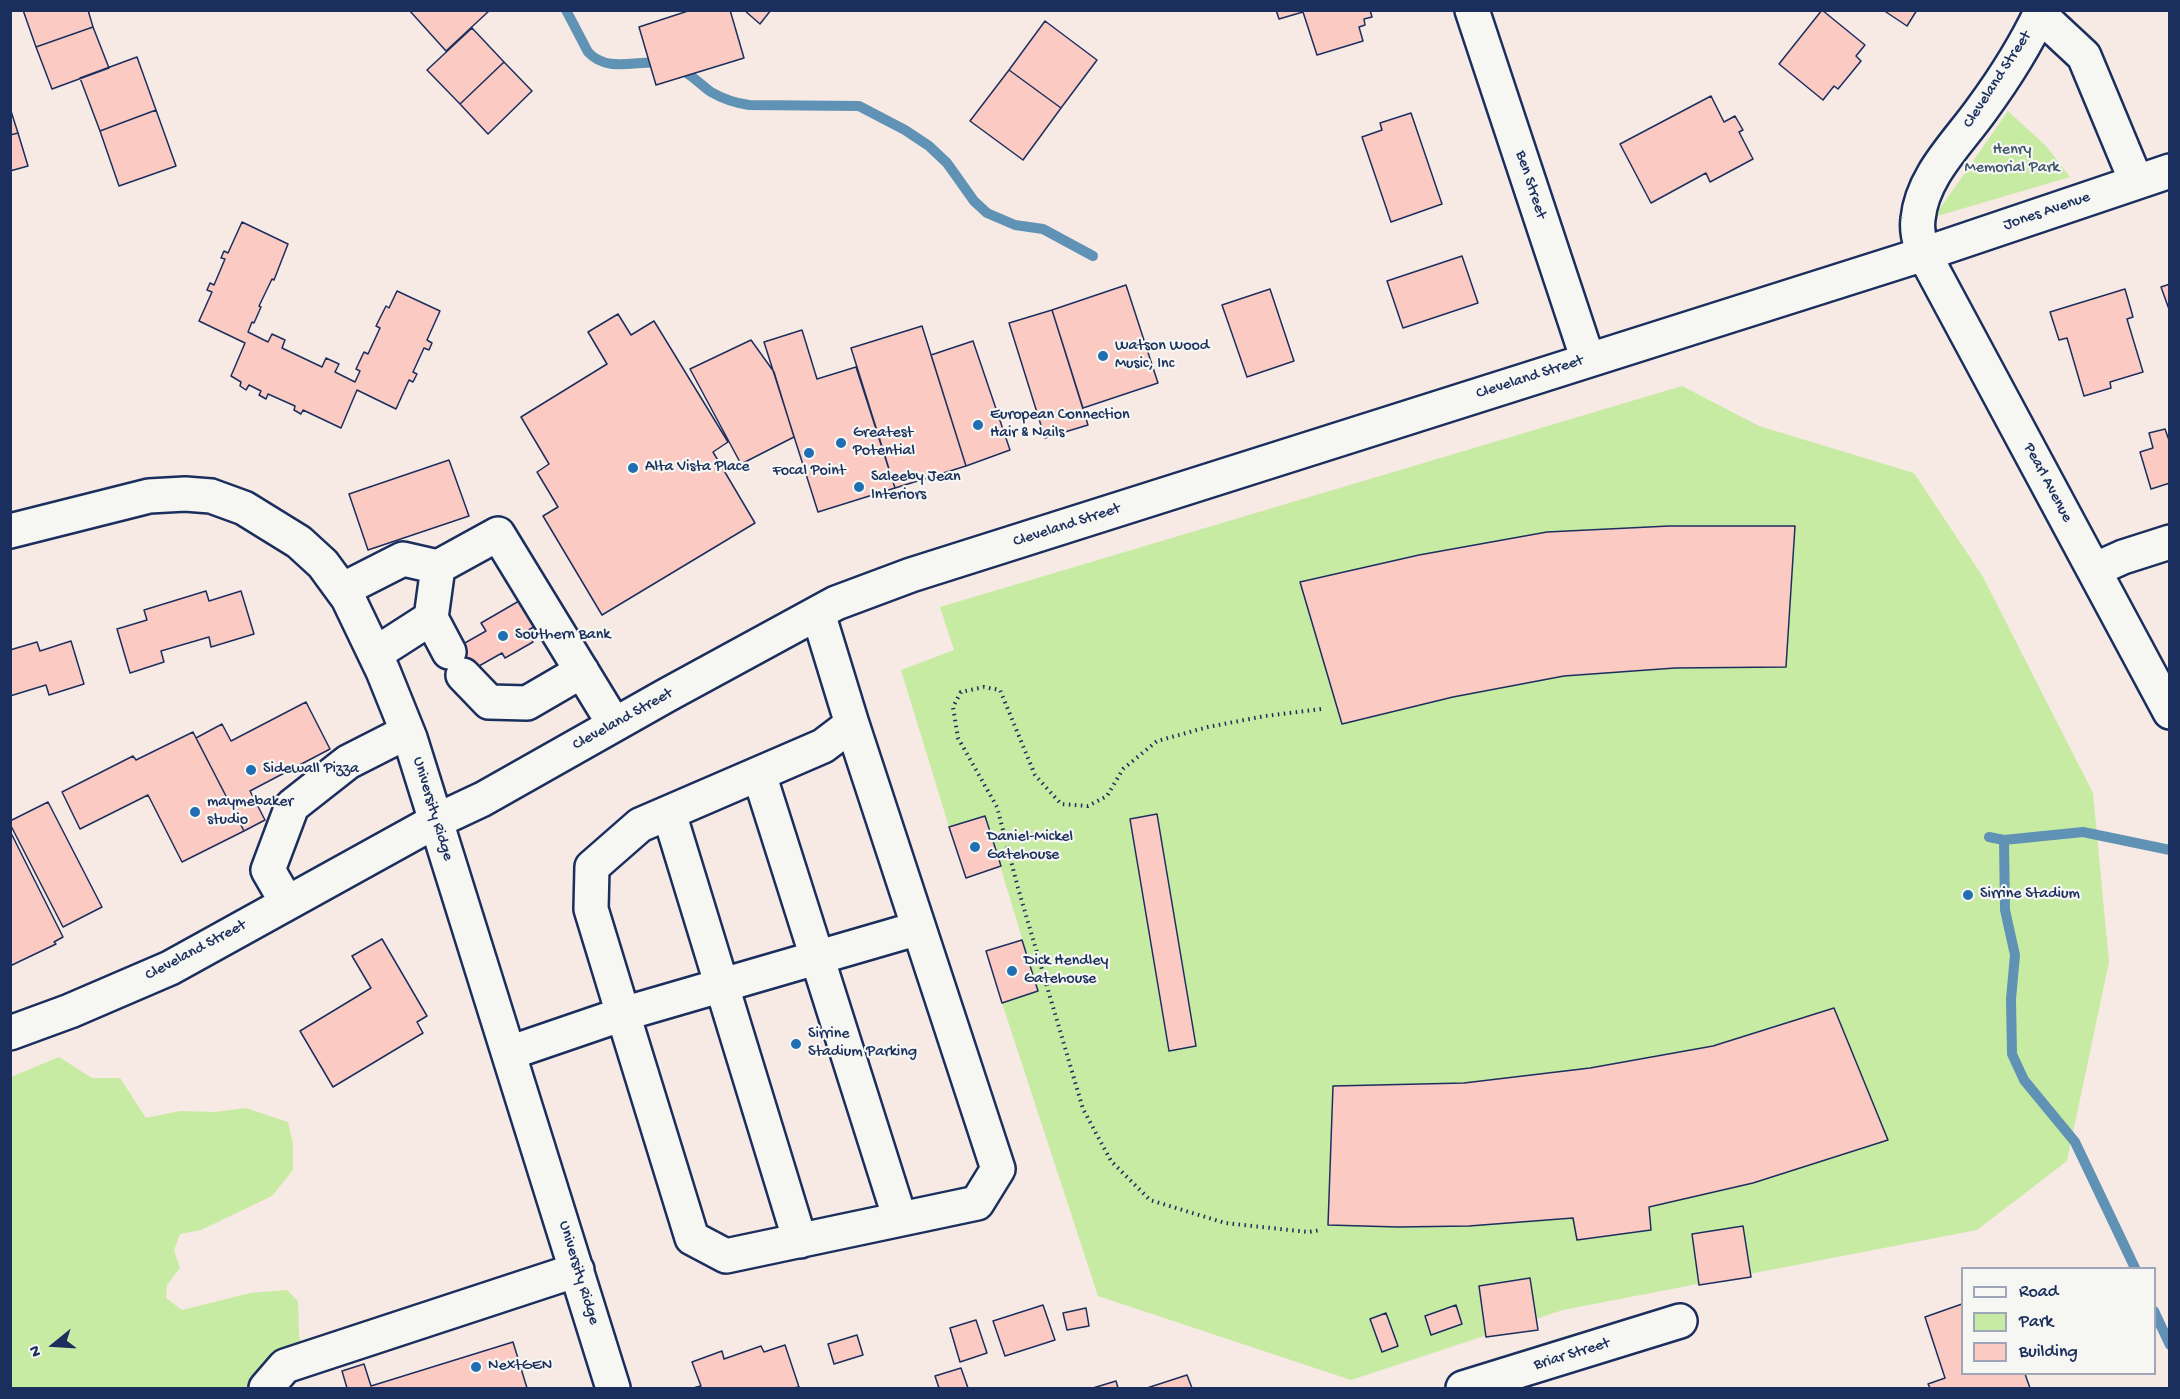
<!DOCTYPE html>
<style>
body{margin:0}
#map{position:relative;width:2180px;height:1399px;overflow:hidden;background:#f7e9e4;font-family:"Gochi Hand",sans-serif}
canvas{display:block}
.frame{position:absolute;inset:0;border:12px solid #1b2f5e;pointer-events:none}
.legend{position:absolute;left:1961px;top:1267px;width:195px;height:108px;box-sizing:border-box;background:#f6f6f2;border:2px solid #9ea6b7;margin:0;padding:8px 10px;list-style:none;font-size:18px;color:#1b2f5e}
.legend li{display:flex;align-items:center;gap:12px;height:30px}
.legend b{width:30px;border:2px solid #9ea6b7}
.north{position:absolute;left:24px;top:1315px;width:60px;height:60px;-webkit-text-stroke:4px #f6f6f2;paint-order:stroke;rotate:252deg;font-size:16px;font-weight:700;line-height:24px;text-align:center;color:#1b2f5e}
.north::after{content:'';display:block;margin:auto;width:21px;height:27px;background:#1b2f5e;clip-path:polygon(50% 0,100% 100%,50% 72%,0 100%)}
</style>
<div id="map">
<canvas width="2180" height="1399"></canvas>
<div class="frame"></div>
<ul class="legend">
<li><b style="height:8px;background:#f6f6f2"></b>Road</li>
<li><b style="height:16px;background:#c8eba4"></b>Park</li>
<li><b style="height:16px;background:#facac3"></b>Building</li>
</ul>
<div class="north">N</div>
</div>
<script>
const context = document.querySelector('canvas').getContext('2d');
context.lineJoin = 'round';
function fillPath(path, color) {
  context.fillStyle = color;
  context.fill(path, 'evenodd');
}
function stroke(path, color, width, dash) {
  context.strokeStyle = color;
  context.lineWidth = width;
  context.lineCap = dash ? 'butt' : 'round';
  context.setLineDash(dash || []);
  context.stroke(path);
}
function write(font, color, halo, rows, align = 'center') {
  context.font = font + ' "Gochi Hand",sans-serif';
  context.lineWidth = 4.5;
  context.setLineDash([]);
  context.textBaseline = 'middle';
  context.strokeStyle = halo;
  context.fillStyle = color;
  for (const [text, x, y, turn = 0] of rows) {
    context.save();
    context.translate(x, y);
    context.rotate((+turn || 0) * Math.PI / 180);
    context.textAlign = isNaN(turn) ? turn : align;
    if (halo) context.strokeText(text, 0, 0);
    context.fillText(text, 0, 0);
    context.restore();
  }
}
fillPath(new Path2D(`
 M2008,111L2046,146L2070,177L1934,217Z
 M1682,386L1759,426L1914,473L1983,577L2093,793L2109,962L2067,1161L1977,1230L1563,1310L1351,1380L1098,1296L1002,1003L1038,991L985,816L949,827L901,670L954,650L940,607ZM1669,526H1795L1786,667L1675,668L1564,676L1453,697L1342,724L1300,582L1419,555L1547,532ZM1834,1008L1887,1140L1753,1183L1649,1207L1651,1230L1577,1240L1573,1218C1491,1224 1410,1227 1328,1225L1333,1086L1464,1083L1590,1068L1712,1046Z
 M59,1057L92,1078H120L146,1118L180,1111L215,1112L246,1108L288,1122L293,1144V1170L272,1196L201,1230L180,1234L174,1250L180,1268L167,1285L166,1298L182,1310L250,1293L287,1290L298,1301L299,1335L303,1353L276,1388H11V1077Z`), '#c8eba4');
stroke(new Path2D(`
 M566,10L588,52C608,74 639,59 664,63
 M678,68C691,74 700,84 711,92C723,99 735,103 749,105L859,106L905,130L929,146L947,163L974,201L987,213L1015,225L1043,229L1093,256
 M1989,837L2004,840L2083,832L2170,850
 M2004,840L2005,910L2015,955L2011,999L2012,1054L2024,1080L2075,1142L2135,1268
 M2154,1311L2170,1345`), '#5f92b4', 10);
const building = new Path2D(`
 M23,10H88L93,27L36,47Z
 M409,10H490L446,51Z
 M691,10H730L744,58L656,85L639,27Z
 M744,10H771L760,24Z
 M1276,10H1370L1372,17L1364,19L1365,25L1359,27L1363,41L1317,55L1303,12L1279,19Z
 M1822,10L1865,45L1856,56L1861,61L1838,89L1834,86L1823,100L1779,64Z
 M1883,10H1917L1907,26Z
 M1045,21L1097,60L1061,108L1009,70Z
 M93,27L109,68L52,89L36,47Z
 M472,28L504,62L460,104L427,70Z
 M137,57L156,110L100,131L80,78Z
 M504,62L532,91L488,134L460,104Z
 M1009,70L1061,108L1023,160L970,121Z
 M1711,96L1724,122L1735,116L1743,130L1739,132L1753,159L1710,182L1706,173L1651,203L1620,144Z
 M10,108L18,133L10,135Z
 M156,110L176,166L119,186L100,131Z
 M1411,113L1442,204L1391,222L1362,137L1382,130L1380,123Z
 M18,133L28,166L10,171V135Z
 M242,222L288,244L274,280L272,279L259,306L261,307L254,323L252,322L248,332L268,342L272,334L285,340L282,348L322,367L326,358L339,364L335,372L355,382L360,371L356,369L364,352L368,354L380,328L376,326L386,306L389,308L397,291L440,311L427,340L432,343L429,350L424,348L413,372L417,374L413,382L409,380L396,409L357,390L341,428L303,410L301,414L294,410L295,406L268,394L266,399L259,395L261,391L249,385L246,390L240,386L241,382L231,376L245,343L199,321L212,292L207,290L210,283L214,285L225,259L221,258L224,251L228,253Z
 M1462,256L1478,303L1403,328L1387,281Z
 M2170,284V312L2161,287Z
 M1126,285L1158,383L1083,408L1052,310Z
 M1270,289L1294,361L1247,377L1222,305Z
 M2125,289L2133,317L2127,319L2143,372L2110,382L2111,388L2084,396L2067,338L2059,340L2050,312Z
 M1052,310L1088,425L1045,438L1009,323Z
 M618,314L631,335L654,321L728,442L713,452L755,523L602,615L543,516L558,507L537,472L549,464L521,417L607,364L588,332Z
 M922,326L966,466L895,488L851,348Z
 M802,330L817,379L856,367L895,488L818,512L764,342Z
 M751,340L774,372L794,437L741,464L690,369Z
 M973,341L1010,450L966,466L931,355Z
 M2165,429L2170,443V483L2151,489L2140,452L2153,448L2149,433Z
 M449,460L469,516L368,550L349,494Z
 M1669,526H1795L1786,667L1675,668L1564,676L1453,697L1342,724L1300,582L1419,555L1547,532Z
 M206,591L209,601L241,591L254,634L211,647L209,637L161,651L164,662L130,673L117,629L147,620L144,610Z
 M519,601L523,608L529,603L540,623L527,631L533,642L505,658L502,653L463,675L449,652L486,631L481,623Z
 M71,641L84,684L49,695L46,685L10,696V650L37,642L40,651Z
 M306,702L330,749L250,791L265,820L244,831L196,738L222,724L231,741Z
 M193,732L244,831L182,862L148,795L80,829L62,792L133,756L136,760Z
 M48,802L102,907L63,927L10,824V821Z
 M1157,814L1196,1046L1169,1051L1130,819Z
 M985,816L1001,866L966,878L949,827Z
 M10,831L63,937L54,942L56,944L10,966Z
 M382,939L427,1016L417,1022L423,1033L333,1087L300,1031L371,988L352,956Z
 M1022,940L1038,991L1002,1003L986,951Z
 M1834,1008L1888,1140L1753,1183L1649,1207L1651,1230L1577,1240L1573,1218L1469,1226L1398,1227L1328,1225L1333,1086L1464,1083L1590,1068L1713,1046Z
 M1743,1226L1751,1277L1699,1285L1692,1234Z
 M1530,1278L1538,1330L1486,1337L1479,1286Z
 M1962,1304V1374H2025L2030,1388H1930L1928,1384L1945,1378L1925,1317Z
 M1043,1305L1055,1340L1005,1356L993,1321Z
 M1456,1305L1462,1324L1431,1335L1425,1316Z
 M1086,1308L1089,1326L1067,1330L1063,1313Z
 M1386,1313L1398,1346L1382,1352L1370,1319Z
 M976,1320L987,1353L960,1362L950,1328Z
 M857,1335L863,1355L834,1364L828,1344Z
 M513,1342L527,1388H347L342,1371L364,1364L371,1386Z
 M785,1345L799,1387L793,1388H693L701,1386L692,1362L722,1351L724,1359L761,1346L764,1352Z
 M961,1368L968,1388H939L935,1376Z
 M1187,1375L1192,1388H1147Z
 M1116,1381L1118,1388H1093Z`);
fillPath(building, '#facac3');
stroke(building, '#1b2f5e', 1.5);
const minor = new Path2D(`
 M1472,10L1588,360
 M2042,10C2026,44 2004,79 1982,109C1958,143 1922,176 1918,219C1915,241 1928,261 1938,280L2170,712
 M2040,15L2084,56L2136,181
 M10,531L149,496L185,494L211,496L244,508L299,542L323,564L342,590L348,598L383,671L410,738L613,1388
 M438,567L498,534L614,724
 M2094,570L2123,557L2170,542
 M342,590L403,559L438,567L431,618L375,654
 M431,618L449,652
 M463,675L489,702L527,703L582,671
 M852,724L998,1169L977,1203L726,1256L692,1238L623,1014L919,928
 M759,774L900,1219
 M669,813L800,1241
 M287,903L268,870L292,806L348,762L407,732
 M10,1033L70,1011L170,968L434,822L483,799L667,695L836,603L911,575L1924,254L2170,171
 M509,1053L623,1014L591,909L592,867L640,825L823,746L852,724L818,613
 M266,1388L285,1366L577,1270
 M1463,1388L1680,1321`);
stroke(minor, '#1b2f5e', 38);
stroke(new Path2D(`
 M1321,709L1265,716L1208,727L1157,741L1123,769L1107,796L1088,806L1061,804L1035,775L1000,690L984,687L961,692L953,707L958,738L997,807L1018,888L1083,1109L1111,1161L1150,1200L1225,1223L1308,1232L1322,1230`), '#1b2f5e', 4, [1.5, 4.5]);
stroke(minor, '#f6f6f2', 33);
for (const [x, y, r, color] of [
 [1103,356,6,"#1f6fb2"],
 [978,425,6,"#1f6fb2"],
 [841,443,6,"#1f6fb2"],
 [809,453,6,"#1f6fb2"],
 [633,468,6,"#1f6fb2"],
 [859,487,6,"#1f6fb2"],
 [503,636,6,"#1f6fb2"],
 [251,770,6,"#1f6fb2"],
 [195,812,6,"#1f6fb2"],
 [975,847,6,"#1f6fb2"],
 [1968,895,6,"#1f6fb2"],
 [1012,971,6,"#1f6fb2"],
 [796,1044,6,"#1f6fb2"],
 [476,1367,6,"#1f6fb2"]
]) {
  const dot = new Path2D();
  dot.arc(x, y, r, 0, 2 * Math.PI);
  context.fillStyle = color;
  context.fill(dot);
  stroke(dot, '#f6f6f2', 2);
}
write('16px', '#1b2f5e', '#f6f6f2', [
 ["Cleveland Street",1998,80,-57],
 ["Ben Street",1530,185,72],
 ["Jones Avenue",2047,212,-19],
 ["Cleveland Street",1530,378,-18],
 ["Pearl Avenue",2047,483,62],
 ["Cleveland Street",1067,526,-18],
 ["Cleveland Street",623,720,-29],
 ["University Ridge",432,809,73],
 ["Cleveland Street",196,951,-28],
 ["University Ridge",578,1273,73],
 ["Briar Street",1572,1355,-17]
]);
write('16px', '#3e556c', '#f6f6f2', [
 ["Henry",2012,151],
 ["Memorial Park",2012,169]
]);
write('16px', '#1b2f5e', '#f6f6f2', [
 ["Watson Wood",1115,347],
 ["Music, Inc",1115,365],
 ["European Connection",990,416],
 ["Hair & Nails",990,434],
 ["Greatest",853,434],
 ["Potential",853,452],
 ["Alta Vista Place",645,468],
 ["Focal Point",809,472,"center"],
 ["Saleeby Jean",871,478],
 ["Interiors",871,496],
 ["Southern Bank",515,636],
 ["Sidewall Pizza",263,770],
 ["maymebaker",207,803],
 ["studio",207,821],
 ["Daniel-Mickel",987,838],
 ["Gatehouse",987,856],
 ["Sirrine Stadium",1980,895],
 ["Dick Hendley",1024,962],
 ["Gatehouse",1024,980],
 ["Sirrine",808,1035],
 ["Stadium Parking",808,1053],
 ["NextGEN",488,1367]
], 'left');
</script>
